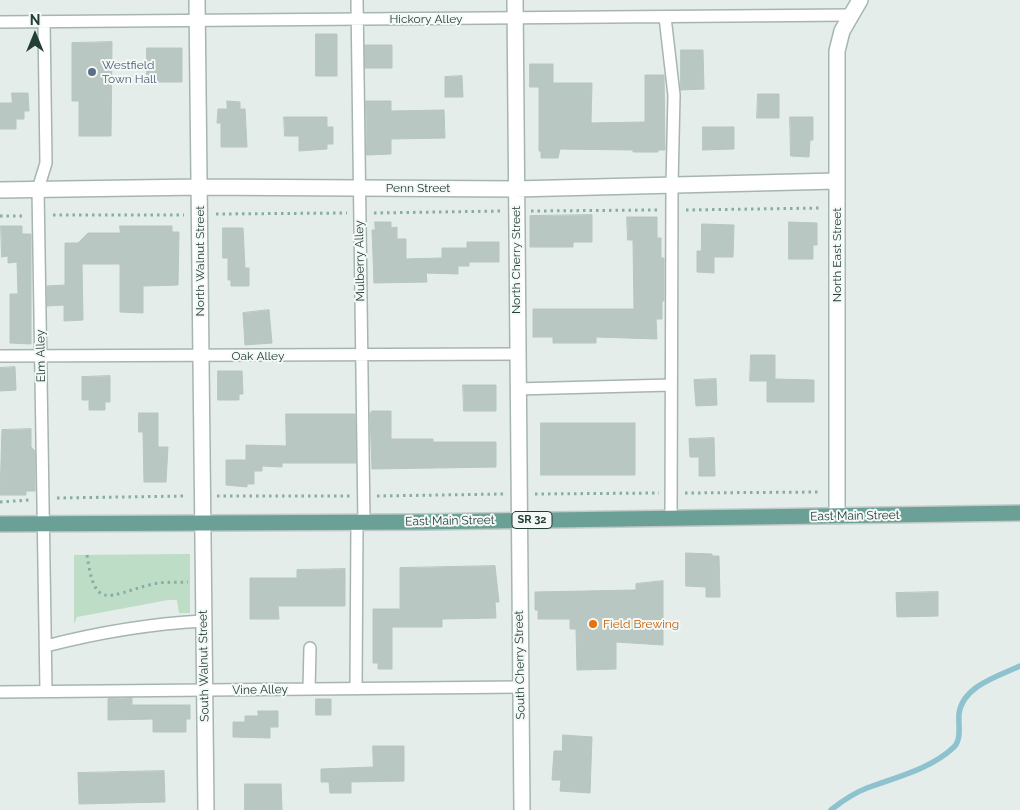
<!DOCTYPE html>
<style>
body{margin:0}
#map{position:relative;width:1020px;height:810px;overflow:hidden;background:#e4ede9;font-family:Raleway,sans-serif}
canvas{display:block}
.north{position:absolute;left:10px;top:10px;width:50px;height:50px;-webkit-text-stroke:4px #f4f9f7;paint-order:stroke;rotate:0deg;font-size:14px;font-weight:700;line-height:20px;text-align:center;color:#243e38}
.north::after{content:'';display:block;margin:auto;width:18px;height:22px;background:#243e38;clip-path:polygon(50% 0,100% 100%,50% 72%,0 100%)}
</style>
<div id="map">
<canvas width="1020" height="810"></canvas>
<div class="north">N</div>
</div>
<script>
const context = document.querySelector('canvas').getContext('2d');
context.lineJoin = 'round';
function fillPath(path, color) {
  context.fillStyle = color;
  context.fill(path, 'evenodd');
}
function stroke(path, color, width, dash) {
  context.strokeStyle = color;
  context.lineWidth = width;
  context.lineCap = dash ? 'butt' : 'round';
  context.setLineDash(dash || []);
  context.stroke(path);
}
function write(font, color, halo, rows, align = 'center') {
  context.font = font + ' Raleway,sans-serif';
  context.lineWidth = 4;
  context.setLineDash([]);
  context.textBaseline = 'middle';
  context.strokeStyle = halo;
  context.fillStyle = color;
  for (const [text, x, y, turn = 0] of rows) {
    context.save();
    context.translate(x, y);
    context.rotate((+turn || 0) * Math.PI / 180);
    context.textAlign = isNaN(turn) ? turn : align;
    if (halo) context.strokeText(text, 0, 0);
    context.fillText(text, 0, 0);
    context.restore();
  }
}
fillPath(new Path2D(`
 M190,554V613H179L177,600H168L77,617L74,624V555Z`), '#bdddc7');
stroke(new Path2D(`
 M831,810C842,801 854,793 867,788C896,777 931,769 954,747C962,739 958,724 959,714C962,686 999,676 1020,666`), '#8ec2cf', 5.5);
const building = new Path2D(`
 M316,34H337V76H316Z
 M112,42L111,136H79V101H72V43Z
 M365,45H392V68H365Z
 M147,48H182V82H147Z
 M681,50H703L704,89L681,90Z
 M530,64H553V83H592L591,123L645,122V75H664L665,150H658V152H633V150L560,149L558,158H541V151H539V87H530Z
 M462,76L463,97H445V77Z
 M12,93H28L29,111H24V119H16V129H0V103H12Z
 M758,94H779V118H757Z
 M227,101L240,102V109H245L247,147H221V123H217L218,109H227Z
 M366,101H391V111L444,110L445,138L391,139V154L367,155Z
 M284,117H327V127H333V144H327V149L299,151V136H285Z
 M790,117H813V140H810L809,157L791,156Z
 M703,127H734V149L703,150Z
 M592,215V242H573V247H530V216Z
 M627,217H657V238H661V258H664V301H662V319H656L657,339L596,337V343H553V337H533V309H634L633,240H628Z
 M375,222H391V228L397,227V239H406V259L442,258V248H467V242H499V262H469V266H458V274L426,273L427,282L374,283L372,230H375Z
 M789,222L817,223V245H813V259H789Z
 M702,224L734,225L733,257H714V273L697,272V251H701Z
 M1,226H22V234H31V344L10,343V294H18L17,262L8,263V256L2,257Z
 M120,226H172V232H179L178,285L143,286V313L120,312V264H82L83,320L64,321V305L47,306V286L65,285V243H78L88,233H120Z
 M223,228H243L245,268H249V286H231V280H228V258H223Z
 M269,310L272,343L245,345L243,313Z
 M751,355H775V379L814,380V402H767V381H750Z
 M15,367L16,390L0,391V368Z
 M218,371H242L243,394H239V400H218Z
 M110,376V402H105V410H89V400H82V377Z
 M716,379L717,405L696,406L694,380Z
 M463,385H496V411H464Z
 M372,411H391V439H433V442H496V467L372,469L370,414Z
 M139,413H158V447H168L166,482H144L143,432H139Z
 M286,414H355L356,463H282V467L262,466V471H254V484H247V487L226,485V460H246V445L286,446Z
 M541,423H635V475H541Z
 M31,429V447L35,451V491H26V495H0L2,430Z
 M714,438L715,476H699V457H690L689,439Z
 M686,553L712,554V556H719L720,597H706V587L686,586Z
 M495,566L499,602H495L496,618L442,619V627H392V669H378V663H373V609H400V568Z
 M345,569V606H278L279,619H250V578H297V570Z
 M663,581V645L616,642V669L577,670L576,629H570V619H538V610H535V592L636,590V584Z
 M938,592V616L897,617L896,593Z
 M132,698V705H190V719H186V732H153V719L108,720V699Z
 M316,699H331V715H316Z
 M258,711H278V727H270V738L233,737V722H245V716H258Z
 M563,735L592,737L590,793L560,791L561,780H552L554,751H562Z
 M373,746H404V781L351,782V793H330L329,782H321V769L373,767Z
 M164,771L165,802L79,804L78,773Z
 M245,784H281L282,810H245Z`);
fillPath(building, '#b9c7c2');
stroke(building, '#b6c6c0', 1);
const lane = new Path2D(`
 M357,0L364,523
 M665,17L674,95L672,185L671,518
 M0,22L851,15
 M44,22L46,163L38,189L46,691
 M0,356L516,354
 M517,389L671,385
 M46,646C100,632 147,624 203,621
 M309,689L310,648
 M356,689L357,523
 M0,692L520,687`);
const street = new Path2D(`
 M197,0L206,810
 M515,0L522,810
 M0,190L199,187L515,189L836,181`);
const secondary = new Path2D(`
 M837,516V51L842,31L860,0`);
const primary = new Path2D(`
 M0,524L420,522L1020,513`);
stroke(lane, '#a7b5b0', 14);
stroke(street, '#a7b5b0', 18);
stroke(secondary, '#a2b8b1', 18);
stroke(primary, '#c2c9c7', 18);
stroke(new Path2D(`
 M686,210L822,208
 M531,211L657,210
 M374,213L502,211
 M216,214L347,213
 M53,215H184
 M0,216H24
 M685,493L821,492
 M535,494L659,493
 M217,496H351
 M377,496L504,494
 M57,498L186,496
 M0,502L29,500
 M87,555C95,611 107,596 149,585C162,581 175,583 188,582`), '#85afa4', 3, [2.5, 4]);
stroke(lane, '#fff', 11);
stroke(street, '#fff', 15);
stroke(secondary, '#fff', 15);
stroke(primary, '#6aa095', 15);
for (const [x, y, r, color] of [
 [92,72,5,"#5c6f8a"],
 [593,624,5,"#e8710a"]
]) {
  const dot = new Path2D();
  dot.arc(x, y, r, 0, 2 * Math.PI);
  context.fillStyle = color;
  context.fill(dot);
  stroke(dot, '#f4f9f7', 2);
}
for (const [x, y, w] of [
 [532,520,40]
]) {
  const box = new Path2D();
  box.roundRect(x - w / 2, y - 8.5, w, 17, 4);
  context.fillStyle = '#f4f9f7';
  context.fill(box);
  stroke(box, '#243e38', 1);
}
write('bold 11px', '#243e38', null, [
 ["SR 32",532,520]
]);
write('12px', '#243e38', '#f4f9f7', [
 ["Hickory Alley",426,19],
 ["Penn Street",418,188],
 ["North East Street",837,255,-90],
 ["North Cherry Street",516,260,-90],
 ["North Walnut Street",200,261,-90],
 ["Mulberry Alley",360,261,-91],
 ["Elm Alley",41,356,-91],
 ["Oak Alley",258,356],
 ["East Main Street",855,516,-1],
 ["East Main Street",450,521,-1],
 ["South Cherry Street",520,665,-91],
 ["South Walnut Street",204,666,-91],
 ["Vine Alley",260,690,-1]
]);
write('12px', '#4e5e75', '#f4f9f7', [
 ["Westfield",102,65],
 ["Town Hall",102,79]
], 'left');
write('12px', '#c56008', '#f4f9f7', [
 ["Field Brewing",603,624]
], 'left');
</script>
